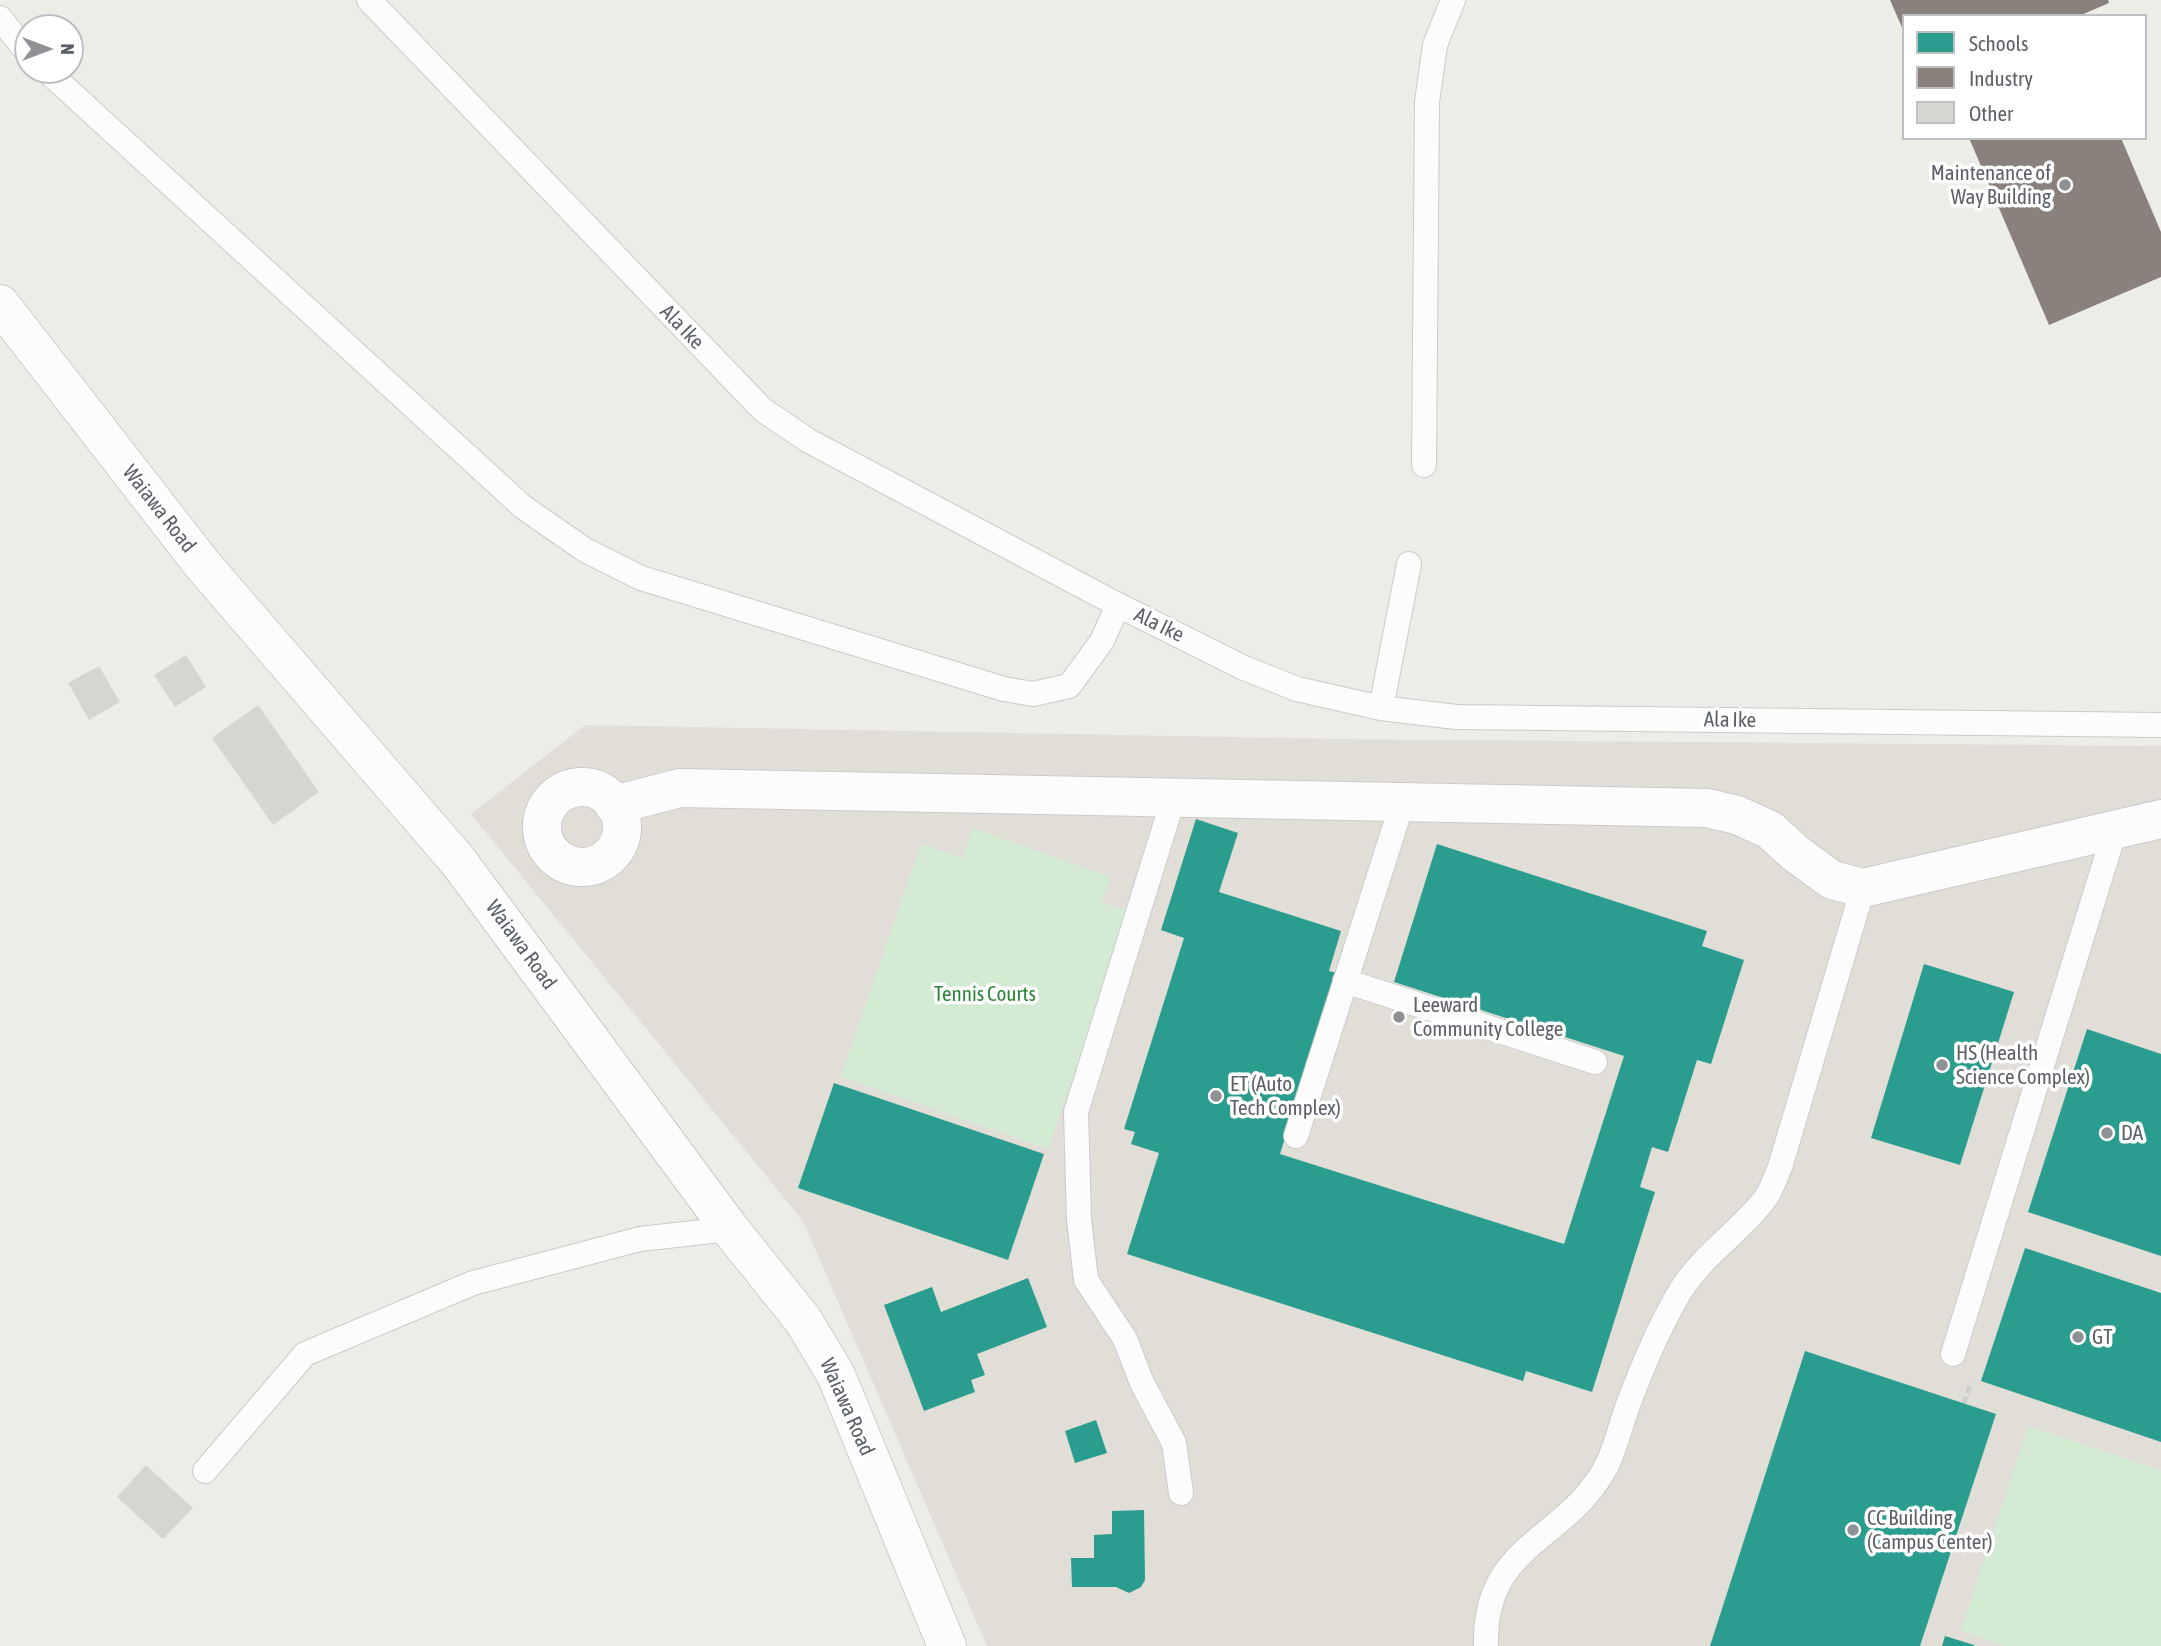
<!DOCTYPE html>
<style>
body{margin:0}
#map{position:relative;width:2161px;height:1646px;overflow:hidden;background:#edede8;font-family:"Asap Condensed",sans-serif}
canvas{display:block}
.legend{position:absolute;left:1902px;top:14px;width:245px;height:126px;box-sizing:border-box;background:#fff;border:2px solid #bebfc2;margin:0;padding:9px 12px;list-style:none;font-size:21px;color:#5c6067}
.legend li{display:flex;align-items:center;gap:14px;height:35px}
.legend b{width:35px;border:2px solid #bebfc2}
.north{position:absolute;left:14px;top:14px;width:70px;height:70px;box-sizing:border-box;background:#fff;border:2px solid #bebfc2;border-radius:50%;rotate:90deg;font-size:19px;font-weight:700;line-height:28px;text-align:center;color:#5c6067}
.north::after{content:'';display:block;margin:auto;width:24px;height:32px;background:#8f9194;clip-path:polygon(50% 0,100% 100%,50% 72%,0 100%)}
</style>
<div id="map">
<canvas width="2161" height="1646"></canvas>
<ul class="legend">
<li><b style="height:19px;background:#2a9d8f"></b>Schools</li>
<li><b style="height:19px;background:#8a817c"></b>Industry</li>
<li><b style="height:19px;background:#d5d5d2"></b>Other</li>
</ul>
<div class="north">N</div>
</div>
<script>
const context = document.querySelector('canvas').getContext('2d');
context.lineJoin = 'round';
function fillPath(path, color) {
  context.fillStyle = color;
  context.fill(path, 'evenodd');
}
function stroke(path, color, width, dash) {
  context.strokeStyle = color;
  context.lineWidth = width;
  context.lineCap = dash ? 'butt' : 'round';
  context.setLineDash(dash || []);
  context.stroke(path);
}
function write(font, color, halo, rows, align = 'center') {
  context.font = font + ' "Asap Condensed",sans-serif';
  context.lineWidth = 7;
  context.setLineDash([]);
  context.textBaseline = 'middle';
  context.strokeStyle = halo;
  context.fillStyle = color;
  for (const [text, x, y, turn = 0] of rows) {
    context.save();
    context.translate(x, y);
    context.rotate((+turn || 0) * Math.PI / 180);
    context.textAlign = isNaN(turn) ? turn : align;
    if (halo) context.strokeText(text, 0, 0);
    context.fillText(text, 0, 0);
    context.restore();
  }
}
fillPath(new Path2D(`
 M585,725L1338,739L2161,746V1646H987L803,1221L471,814Z`), '#e0ded7');
fillPath(new Path2D(`
 M973,828L1110,877L1102,902L1130,912L1048,1149L841,1077L921,844L963,858Z
 M2028,1426L2161,1470V1646H2006L1961,1631Z`), '#d4ebd3');
fillPath(new Path2D(`
 M1196,819L1238,833L1219,892L1341,931L1329,971L1337,973L1280,1154L1564,1244L1624,1056L1394,982L1437,844L1707,931L1702,946L1744,960L1711,1064L1697,1060L1668,1152L1652,1147L1640,1187L1655,1192L1592,1392L1526,1371L1523,1381L1127,1254L1159,1153L1131,1144L1135,1132L1124,1129L1184,938L1161,930Z
 M1924,964L2014,992L1960,1165L1871,1138Z
 M2087,1029L2161,1054V1256L2028,1212Z
 M834,1083L1044,1154L1008,1260L798,1188Z
 M2025,1248L2161,1293V1442L1981,1381Z
 M1028,1278L1047,1327L977,1354L985,1375L971,1380L975,1392L924,1411L884,1305L932,1287L941,1312Z
 M1805,1351L1996,1414L1920,1646H1710Z
 M1096,1420L1107,1453L1075,1463L1065,1431Z
 M1144,1510L1145,1580L1141,1587L1129,1593L1116,1587H1072L1071,1558H1094V1535L1112,1534V1511Z
 M1945,1636L1974,1645V1646H1942Z`), '#2a9d8f');
fillPath(new Path2D(`
 M1890,0H2108L2109,3L2079,16H1904V32Z
 M1969,138H2121L2161,232V277L2049,325Z`), '#8a817c');
fillPath(new Path2D(`
 M186,655L206,687L175,707L154,675Z
 M99,666L120,702L89,720L68,683Z
 M258,705L319,792L273,825L212,738Z
 M146,1465L193,1508L163,1539L117,1497Z`), '#d5d5d2');
const service = new Path2D(`
 M369,0L763,410L809,441L1118,605L1244,668L1297,689L1381,708L1456,717L2161,725
 M0,18L28,53
 M46,70L523,507L585,550L641,578L1004,689L1033,694L1069,686L1102,641L1118,605
 M1424,465L1427,102L1435,45L1453,0
 M1381,708L1409,564
 M1173,800L1076,1112L1079,1219L1086,1280L1125,1339L1142,1383L1174,1443L1181,1493
 M1345,981L1595,1062
 M1296,1136L1402,804
 M1953,1354L2115,830
 M205,1471L305,1354L473,1283L640,1239L730,1229
 M1486,1646C1483,1542 1567,1542 1607,1465C1616,1446 1621,1424 1628,1405C1643,1365 1659,1326 1681,1290C1704,1253 1742,1231 1767,1196C1772,1188 1776,1176 1780,1167L1863,888`);
const minor = new Path2D(`
 M0,304L202,564L458,861L730,1229L803,1320L836,1375L947,1646
 M542 827a40 40 0 1 1 80 0a40 40 0 1 1-80 0Z
 M614,805L680,788L1707,808L1737,815L1770,830L1795,853L1832,880L1863,888L2161,819`);
stroke(service, '#cacbca', 26);
stroke(minor, '#cacbca', 40);
stroke(new Path2D(`
 M1964,1403L1971,1383`), '#c9cecb', 4.5, [7, 3.5]);
stroke(service, '#fcfcfc', 24);
stroke(minor, '#fcfcfc', 38);
for (const [x, y, r, color] of [
 [2065,185,7,"#8f9194"],
 [1399,1017,7,"#8f9194"],
 [1942,1065,7,"#8f9194"],
 [1216,1096,7,"#8f9194"],
 [2107,1133,7,"#8f9194"],
 [2078,1337,7,"#8f9194"],
 [1853,1530,7,"#8f9194"]
]) {
  const dot = new Path2D();
  dot.arc(x, y, r, 0, 2 * Math.PI);
  context.fillStyle = color;
  context.fill(dot);
  stroke(dot, '#fff', 2.5);
}
write('21px', '#5c6067', '#fff', [
 ["Maintenance of",2051,173,"right"],
 ["Way Building",2051,197,"right"],
 ["Leeward",1413,1005],
 ["Community College",1413,1029],
 ["HS (Health",1956,1053],
 ["Science Complex)",1956,1077],
 ["ET (Auto",1230,1084],
 ["Tech Complex)",1230,1108],
 ["DA",2121,1133],
 ["GT",2092,1337],
 ["CC Building",1867,1518],
 ["(Campus Center)",1867,1542]
], 'left');
write('21px', '#5c6067', '#fff', [
 ["Ala Ike",682,327,46],
 ["Waiawa Road",159,509,52],
 ["Ala Ike",1159,625,26],
 ["Ala Ike",1730,720,1],
 ["Waiawa Road",521,945,54],
 ["Waiawa Road",847,1407,66]
]);
write('21px', '#2c8637', '#fff', [
 ["Tennis Courts",985,994]
]);
</script>
